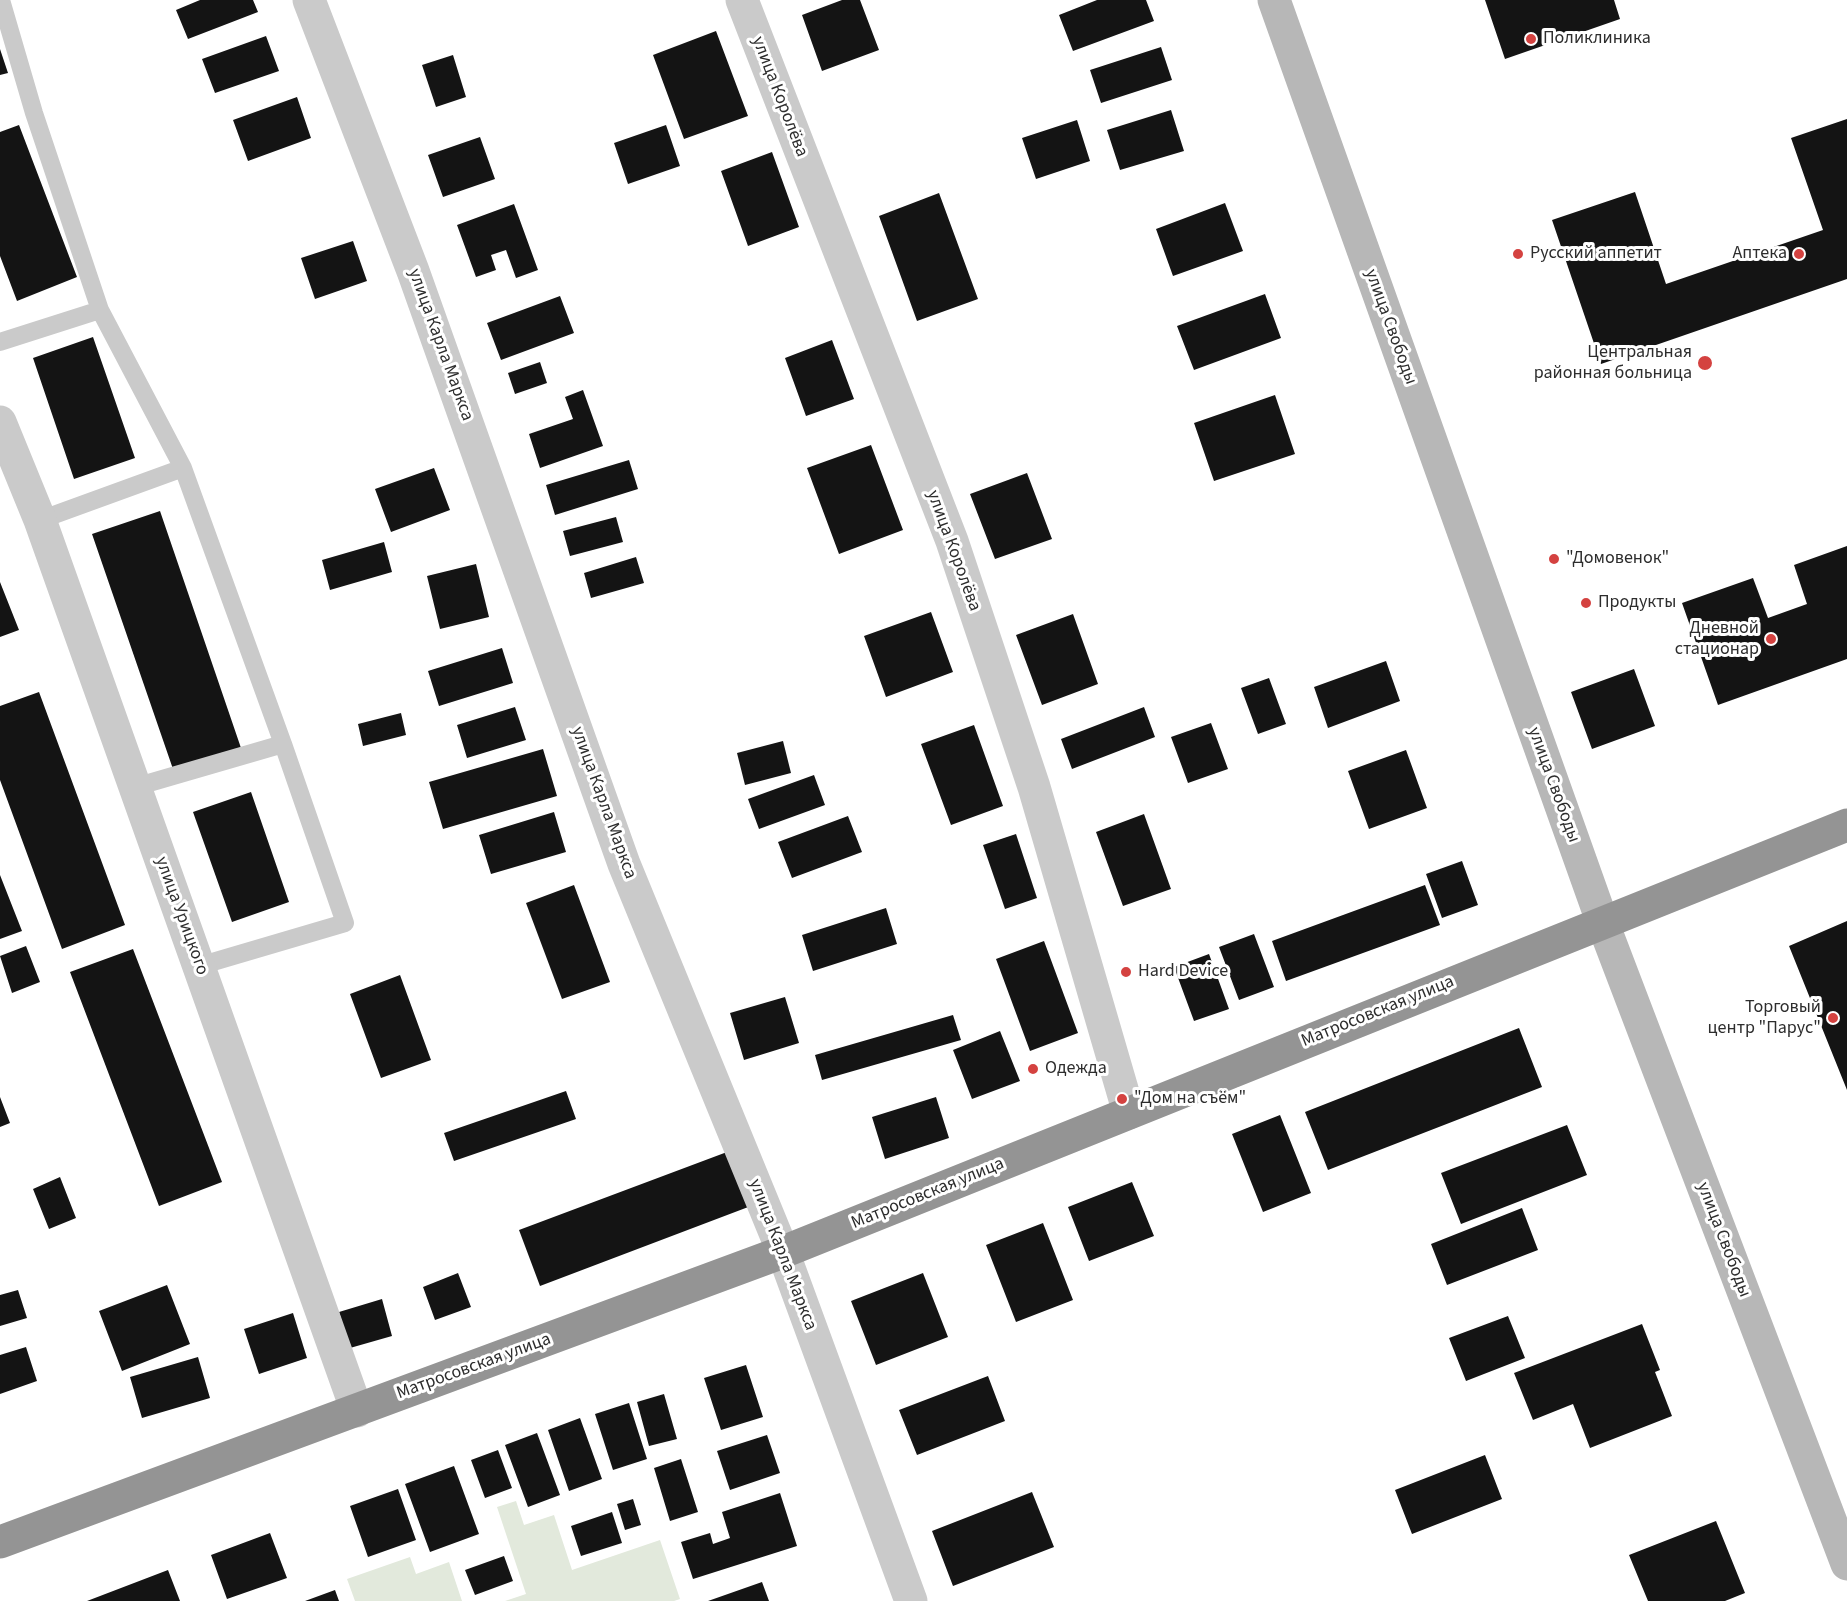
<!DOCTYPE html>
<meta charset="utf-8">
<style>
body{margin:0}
canvas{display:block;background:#fff}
</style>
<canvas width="1847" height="1601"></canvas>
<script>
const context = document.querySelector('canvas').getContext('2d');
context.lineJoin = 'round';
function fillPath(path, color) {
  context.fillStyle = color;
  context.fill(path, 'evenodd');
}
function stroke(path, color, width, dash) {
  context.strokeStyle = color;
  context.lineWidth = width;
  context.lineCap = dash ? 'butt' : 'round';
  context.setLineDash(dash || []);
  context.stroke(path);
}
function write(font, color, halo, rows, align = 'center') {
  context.font = font + ' "Source Sans 3",sans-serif';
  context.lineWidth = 6;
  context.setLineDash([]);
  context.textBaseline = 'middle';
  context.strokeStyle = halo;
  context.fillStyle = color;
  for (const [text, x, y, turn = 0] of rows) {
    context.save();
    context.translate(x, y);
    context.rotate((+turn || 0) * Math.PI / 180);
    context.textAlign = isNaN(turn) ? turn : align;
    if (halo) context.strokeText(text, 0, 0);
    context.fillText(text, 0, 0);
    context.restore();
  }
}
fillPath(new Path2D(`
 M516,1501L524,1525L554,1515L572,1570L660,1540L680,1599L674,1601H505L526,1594L497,1507Z
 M410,1557L416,1574L449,1562L462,1601H355L347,1579Z`), '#e2e9dc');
fillPath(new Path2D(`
 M200,0H253L258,12L188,39L176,10Z
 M842,0H860L879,50L822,71L802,15Z
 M1097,0H1146L1154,21L1073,51L1059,15Z
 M1485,0H1614L1620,19L1505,59Z
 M716,31L748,116L684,139L653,55Z
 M266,36L279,71L215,93L202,59Z
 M1161,47L1172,80L1101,103L1090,70Z
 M0,49L8,73L0,75Z
 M453,55L466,97L436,107L422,65Z
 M297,97L311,138L248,161L233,120Z
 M1171,110L1184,151L1120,170L1107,130Z
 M1847,119V279L1601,364L1552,220L1635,192L1666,284L1823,230L1791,138Z
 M1077,120L1090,161L1036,179L1022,138Z
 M19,125L77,277L17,301L0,256V132Z
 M666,125L680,166L628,184L614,143Z
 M480,137L495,179L443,197L428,155Z
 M772,152L799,227L748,246L721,171Z
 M939,193L978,299L917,321L879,216Z
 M1225,203L1243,251L1173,276L1156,229Z
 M514,204L538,270L516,278L506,250L491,255L496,270L476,277L457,225Z
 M353,241L367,281L315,299L301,258Z
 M1265,294L1281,338L1194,370L1177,326Z
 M560,296L574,333L501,360L487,323Z
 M93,337L135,458L74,479L33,358Z
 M832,340L854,399L806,416L785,358Z
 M540,362L547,383L515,394L508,373Z
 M583,390L603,446L540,468L529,434L573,419L565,397Z
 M1275,395L1295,454L1214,481L1194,423Z
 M871,445L903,530L839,554L807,468Z
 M629,460L638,489L555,515L546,485Z
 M434,468L450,510L391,532L375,489Z
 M1027,473L1052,539L995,559L970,494Z
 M160,511L241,748L174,772L92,534Z
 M616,517L623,542L570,556L563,531Z
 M384,542L392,572L330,590L322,560Z
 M1847,546V659L1718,705L1682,603L1753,578L1768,618L1807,604L1794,565Z
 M636,557L644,583L591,598L584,573Z
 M476,564L489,617L440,629L427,576Z
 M0,582L19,630L0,637Z
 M931,612L953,672L886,697L864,636Z
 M1073,614L1098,684L1042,705L1016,635Z
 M502,648L513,683L439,706L428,671Z
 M1386,661L1400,701L1328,728L1314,687Z
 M1634,669L1655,726L1592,749L1571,692Z
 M1269,678L1286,724L1258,734L1241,688Z
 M39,692L125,925L62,949L0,780V706Z
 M515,707L526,740L467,758L457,725Z
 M1144,707L1155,737L1072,769L1061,739Z
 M401,713L406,735L363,746L358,724Z
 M1211,723L1228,769L1188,783L1171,737Z
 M974,725L1003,806L951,825L921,744Z
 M783,741L791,773L745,785L737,753Z
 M543,749L557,796L443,829L429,782Z
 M1406,750L1427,808L1369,829L1348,771Z
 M814,775L825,805L759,829L748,799Z
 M251,792L289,902L232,922L193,812Z
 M554,812L566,852L491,874L479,835Z
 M1144,814L1171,889L1123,906L1096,832Z
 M848,816L862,852L792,878L778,842Z
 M1016,834L1037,898L1005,909L983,845Z
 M1462,861L1478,905L1442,918L1426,874Z
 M0,875L22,931L0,939Z
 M574,885L610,982L562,999L526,903Z
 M1425,885L1440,925L1286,981L1272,941Z
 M886,908L897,944L813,971L802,935Z
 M1847,921V1090L1789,946Z
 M1254,934L1274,987L1239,1000L1219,947Z
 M1044,941L1078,1033L1030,1051L996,959Z
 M26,946L40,982L12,993L0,956Z
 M133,949L222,1182L159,1206L70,972Z
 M1209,954L1229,1009L1194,1021L1174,967Z
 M400,975L431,1060L381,1078L350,994Z
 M785,997L799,1043L744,1060L730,1013Z
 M953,1015L961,1040L822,1080L815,1055Z
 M1519,1028L1542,1087L1328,1170L1305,1112Z
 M1000,1031L1020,1081L972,1099L953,1050Z
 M566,1091L576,1119L454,1161L444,1133Z
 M0,1097L10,1123L0,1127Z
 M936,1097L949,1138L885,1159L872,1117Z
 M1280,1115L1311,1193L1263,1212L1232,1134Z
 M1567,1125L1587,1175L1461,1224L1441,1173Z
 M751,1143L772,1198L540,1286L519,1230Z
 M60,1177L76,1218L49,1229L33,1189Z
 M1132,1182L1154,1236L1089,1261L1068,1207Z
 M1522,1208L1538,1250L1447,1285L1431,1244Z
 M1043,1223L1073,1300L1016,1322L986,1245Z
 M458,1273L471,1307L435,1320L423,1287Z
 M923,1273L948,1337L876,1365L851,1301Z
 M167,1285L190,1344L122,1371L99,1311Z
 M18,1290L27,1318L0,1326V1295Z
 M382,1299L392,1336L350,1348L339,1312Z
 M293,1313L307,1358L259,1374L244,1329Z
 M1508,1316L1525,1358L1466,1381L1449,1338Z
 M1642,1324L1660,1370L1655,1372L1672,1416L1590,1448L1573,1404L1533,1420L1514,1373Z
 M26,1347L37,1381L0,1394V1355Z
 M198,1357L210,1398L142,1418L130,1377Z
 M746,1365L763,1417L721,1430L704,1378Z
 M988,1376L1005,1421L917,1455L899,1410Z
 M664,1394L677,1439L649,1446L637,1402Z
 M629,1403L647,1459L613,1470L595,1414Z
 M580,1418L602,1479L569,1491L548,1430Z
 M537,1433L560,1495L528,1507L505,1445Z
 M767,1435L780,1473L730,1490L717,1451Z
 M498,1450L512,1488L485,1498L471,1460Z
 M1485,1455L1502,1499L1412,1534L1395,1490Z
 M681,1459L698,1512L670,1521L654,1468Z
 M454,1466L479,1534L430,1552L405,1484Z
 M398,1489L416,1540L368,1557L350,1506Z
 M1032,1492L1054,1547L953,1586L932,1531Z
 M780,1493L797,1546L693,1579L681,1542L710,1533L713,1544L730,1538L722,1512Z
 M633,1499L641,1525L625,1530L617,1504Z
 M612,1512L622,1543L581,1556L571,1526Z
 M1716,1521L1745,1593L1725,1601H1648L1629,1555Z
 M270,1533L287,1578L227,1599L211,1555Z
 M504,1556L513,1581L475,1595L465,1570Z
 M168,1570L180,1601H87Z
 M762,1582L769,1601H708Z
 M335,1590L339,1601H305Z`), '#141414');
stroke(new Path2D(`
 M0,342L100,310L34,113L1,0
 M40,520L183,468L100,310
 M135,787L283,744L183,468
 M199,966L345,923L283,744`), '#cacaca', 18);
stroke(new Path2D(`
 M309,0L413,271L624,864L783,1252L911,1601
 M742,0L952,541L1034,787L1129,1113
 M0,422L40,520L357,1411`), '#cacaca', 33);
stroke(new Path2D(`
 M1274,0L1602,921L1847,1564`), '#b7b7b7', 33);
stroke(new Path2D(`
 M0,1542L783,1252L1847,825`), '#949494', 33);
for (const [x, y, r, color] of [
 [1531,39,6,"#d44240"],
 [1518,254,6,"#d44240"],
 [1799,254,6,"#d44240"],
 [1705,363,8,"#d44240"],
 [1554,559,6,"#d44240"],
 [1586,603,6,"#d44240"],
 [1771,639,6,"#d44240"],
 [1126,972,6,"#d44240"],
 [1833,1018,6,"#d44240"],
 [1033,1069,6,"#d44240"],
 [1122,1099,6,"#d44240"]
]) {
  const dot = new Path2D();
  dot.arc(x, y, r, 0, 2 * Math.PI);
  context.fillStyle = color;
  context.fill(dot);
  stroke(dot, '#fff', 2);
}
write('18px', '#2d2d2d', '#fff', [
 ["Поликлиника",1543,39],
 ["Русский аппетит",1530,254],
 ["Аптека",1787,254,"right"],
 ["Центральная",1692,353,"right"],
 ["районная больница",1692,374,"right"],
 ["\"Домовенок\"",1566,559],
 ["Продукты",1598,603],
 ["Дневной",1759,629,"right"],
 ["стационар",1759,650,"right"],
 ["Hard Device",1138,972],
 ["Торговый",1821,1008,"right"],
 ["центр \"Парус\"",1821,1029,"right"],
 ["Одежда",1045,1069],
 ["\"Дом на съём\"",1134,1099]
], 'left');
write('18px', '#2d2d2d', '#fff', [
 ["улица Королёва",779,97,69],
 ["улица Свободы",1390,327,70],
 ["улица Карла Маркса",440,345,70],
 ["улица Королёва",953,551,70],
 ["улица Свободы",1553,785,70],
 ["улица Карла Маркса",603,803,70],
 ["улица Урицкого",181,916,70],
 ["Матросовская улица",1378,1012,-22],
 ["Матросовская улица",928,1194,-22],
 ["улица Свободы",1723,1240,69],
 ["улица Карла Маркса",782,1255,69],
 ["Матросовская улица",474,1367,-20]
]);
</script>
